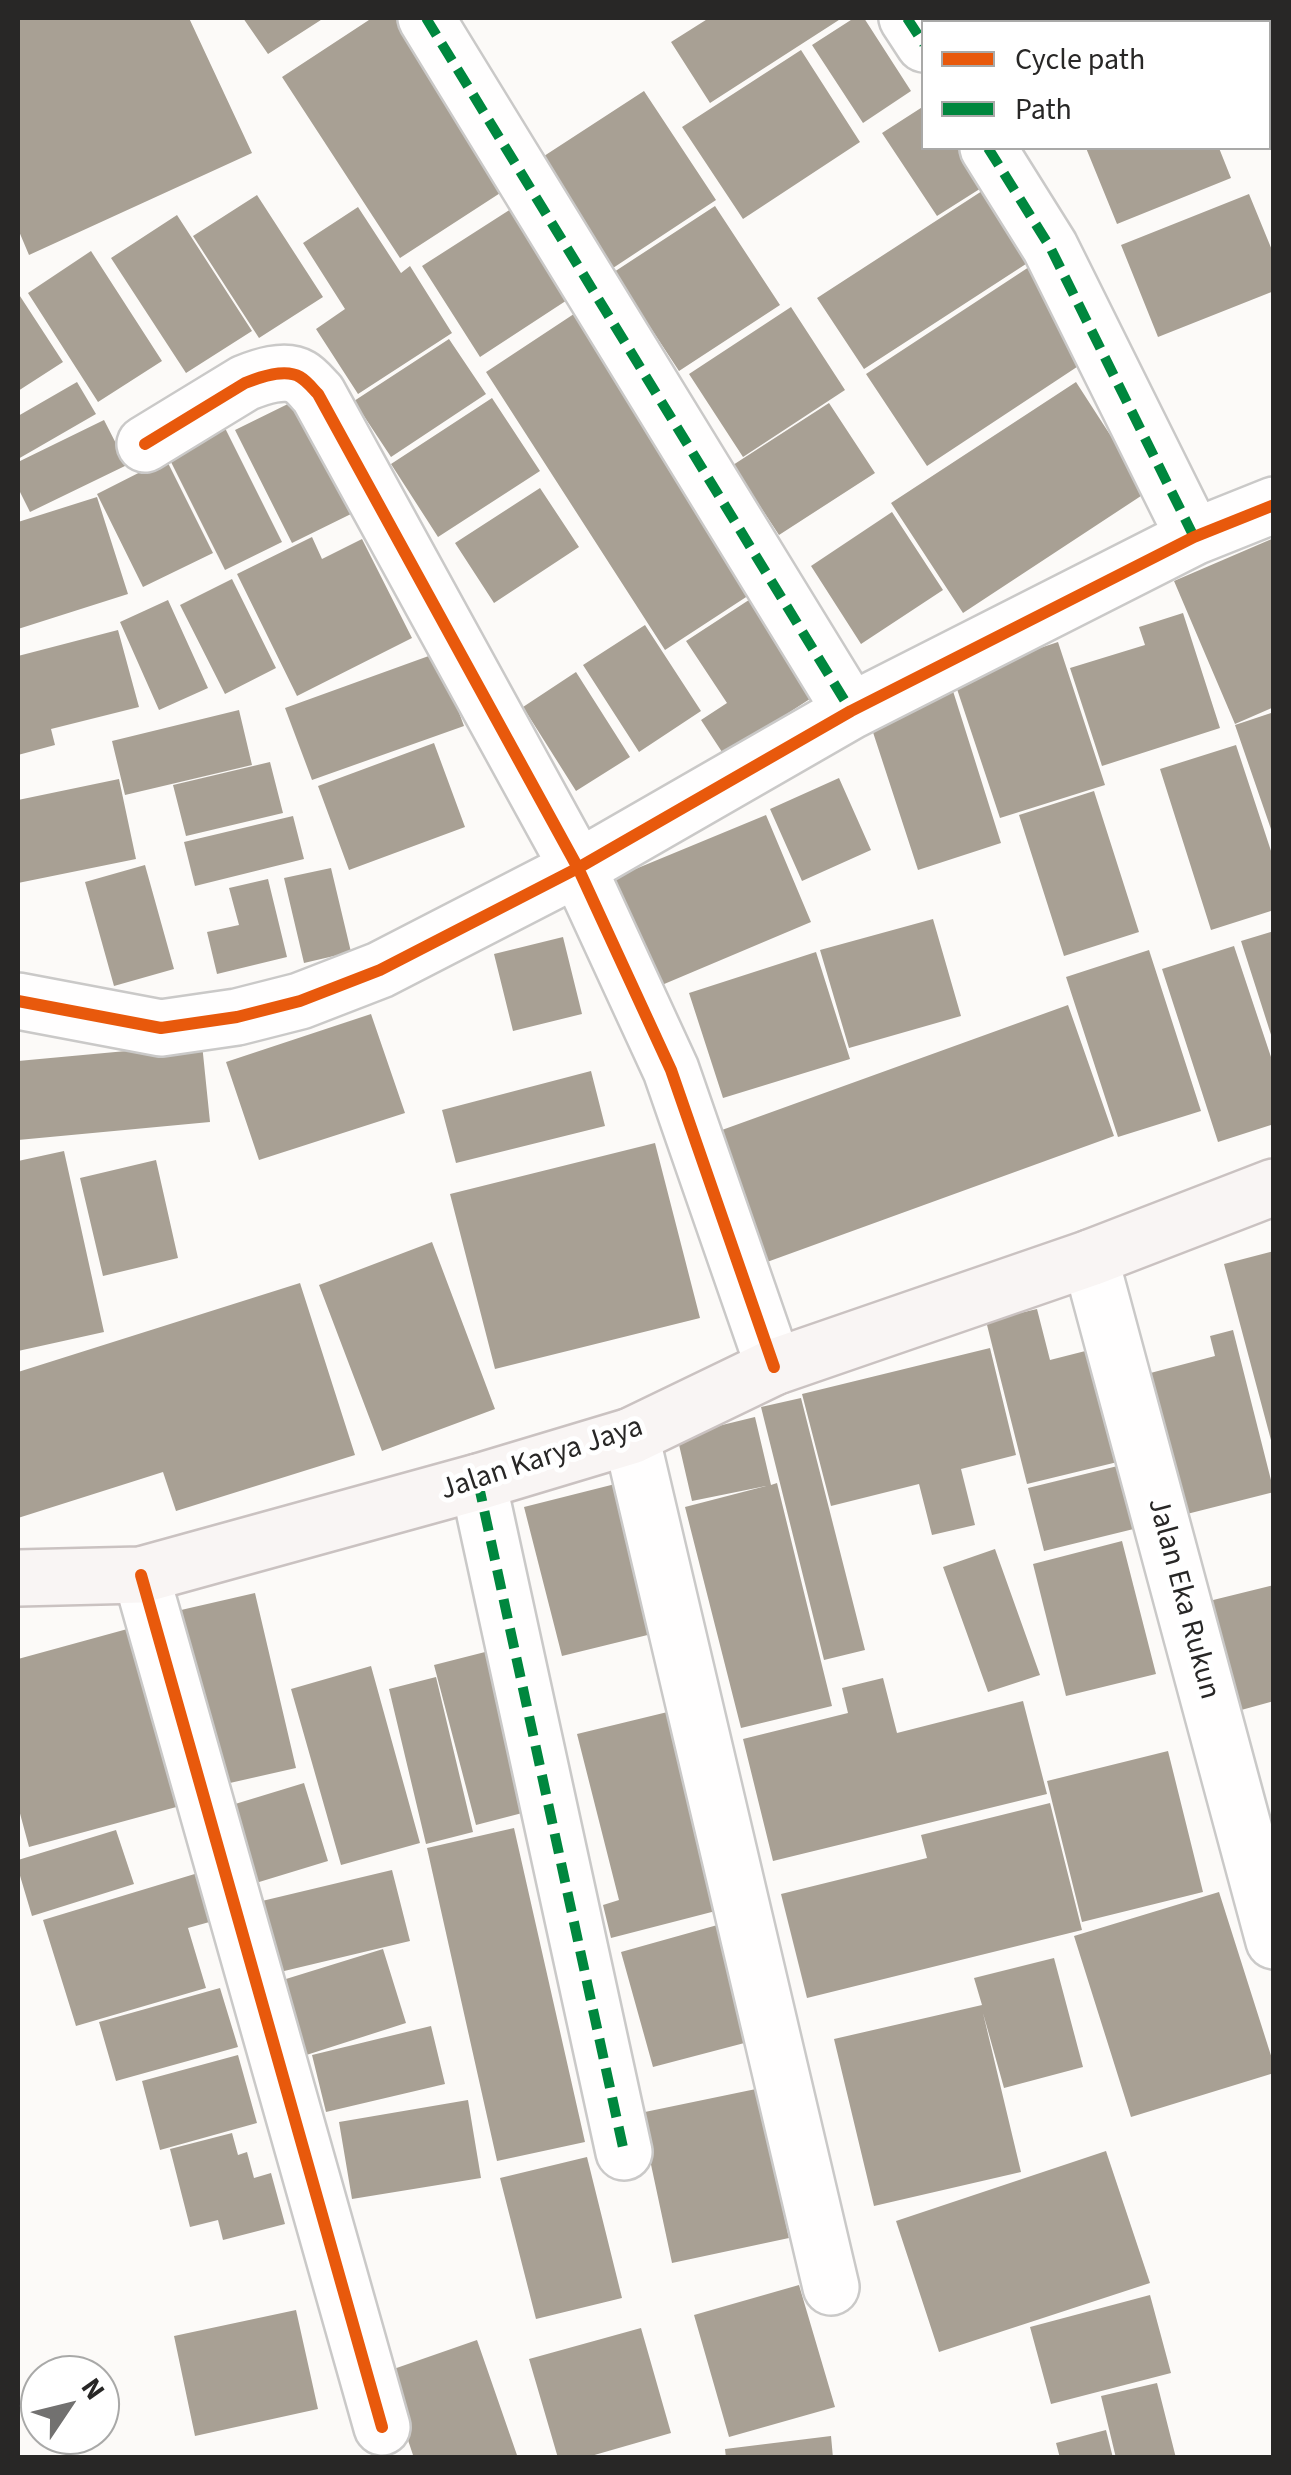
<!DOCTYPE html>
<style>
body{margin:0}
#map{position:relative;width:1291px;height:2475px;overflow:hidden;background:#fcfaf8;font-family:"Source Sans 3",sans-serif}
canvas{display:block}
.frame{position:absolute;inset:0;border:20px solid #282726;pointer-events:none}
.legend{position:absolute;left:921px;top:20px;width:350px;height:130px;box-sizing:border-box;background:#fff;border:2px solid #a9a9a8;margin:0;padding:12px 18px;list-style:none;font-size:30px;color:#282726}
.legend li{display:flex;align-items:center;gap:20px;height:50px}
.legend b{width:50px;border:2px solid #a9a9a8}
.north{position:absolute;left:20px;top:2355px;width:100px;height:100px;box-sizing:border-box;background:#fff;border:2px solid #a9a9a8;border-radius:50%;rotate:55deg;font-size:28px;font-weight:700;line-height:40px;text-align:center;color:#282726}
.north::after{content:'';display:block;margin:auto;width:35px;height:45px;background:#727170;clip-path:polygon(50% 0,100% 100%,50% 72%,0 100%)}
</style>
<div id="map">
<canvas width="1291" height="2475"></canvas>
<div class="frame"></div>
<ul class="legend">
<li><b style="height:12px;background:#e8590c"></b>Cycle path</li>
<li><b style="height:12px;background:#00873e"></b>Path</li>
</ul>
<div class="north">N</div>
</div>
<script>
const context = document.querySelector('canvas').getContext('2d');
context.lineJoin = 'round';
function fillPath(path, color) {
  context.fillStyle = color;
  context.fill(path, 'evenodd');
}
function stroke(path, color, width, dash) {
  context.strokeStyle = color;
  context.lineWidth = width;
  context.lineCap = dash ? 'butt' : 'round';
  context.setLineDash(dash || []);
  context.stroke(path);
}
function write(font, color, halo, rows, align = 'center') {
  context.font = font + ' "Source Sans 3",sans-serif';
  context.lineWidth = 10;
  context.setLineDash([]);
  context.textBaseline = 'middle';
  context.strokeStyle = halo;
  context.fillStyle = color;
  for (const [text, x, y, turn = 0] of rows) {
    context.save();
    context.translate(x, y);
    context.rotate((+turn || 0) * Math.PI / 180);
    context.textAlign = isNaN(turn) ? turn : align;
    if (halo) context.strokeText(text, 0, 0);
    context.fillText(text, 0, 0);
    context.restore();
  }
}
fillPath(new Path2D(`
 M18,18H189L252,153L29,255L18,229Z
 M243,18H324L268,54Z
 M372,18H401L511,186L400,258L282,77Z
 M709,18H842L710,103L671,42Z
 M854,18H864L911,91L863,123L812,45Z
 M1019,18H1193L1195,22H1008Z
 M1211,18H1274V101L1268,103V22H1214Z
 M801,50L860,142L743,219L682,127Z
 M644,91L716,200L613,268L541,158Z
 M924,106V148H961L986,185L937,216L882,133Z
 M1086,148H1219L1231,178L1117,224Z
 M982,191L1029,262L864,369L817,298Z
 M1249,194L1274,255V291L1158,337L1121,245Z
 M257,195L323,297L259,338L193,236Z
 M525,200L584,289L480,357L422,266Z
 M715,206L780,305L679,371L614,272Z
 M358,207L401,273L410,266L452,333L358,394L316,329L345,309L303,243Z
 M177,215L252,331L186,373L111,258Z
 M91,251L162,361L98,402L28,293Z
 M1029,267L1089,359L927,466L866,374Z
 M18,293L63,362L18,391Z
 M589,304L763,586L665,650L486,372Z
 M791,307L845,390L743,457L689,374Z
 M449,339L486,394L391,457L354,401Z
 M77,382L96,414L18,459V416Z
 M1076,382L1147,492L963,613L891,503Z
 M492,398L540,471L438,537L391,464Z
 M296,400L353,513L292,543L235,430Z
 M829,403L875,473L779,535L733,465Z
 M104,420L127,465L30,512L18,488V462Z
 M224,426L282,542L225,570L167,454Z
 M166,459L213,553L143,587L97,494Z
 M540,488L579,547L494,603L455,543Z
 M97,497L128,594L18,629V522Z
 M892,512L943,590L861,644L811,566Z
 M312,537L322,559L362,539L412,638L297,696L237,574Z
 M1274,538V707L1235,724L1174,581Z
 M232,579L276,668L225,694L180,605Z
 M755,596L819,693L724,755L701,720L727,703L686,641Z
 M168,600L208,688L159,710L120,622Z
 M1183,613L1220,728L1102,766L1070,668L1145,645L1139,627Z
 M645,625L701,711L639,752L583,665Z
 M118,630L139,707L51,729L55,745L18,755V656Z
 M1058,642L1105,785L1000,818L953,677Z
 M437,653L464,726L312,780L285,708Z
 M576,672L630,757L576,791L523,707Z
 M953,691L1001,843L918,870L868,717Z
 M239,710L252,765L125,795L112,741Z
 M1274,712V835H1273L1235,725Z
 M434,743L465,827L349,870L318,786Z
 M1236,745L1274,860V910L1211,930L1160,769Z
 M270,762L283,813L186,836L173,785Z
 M839,778L871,850L802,881L770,809Z
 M119,779L136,859L18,883V800Z
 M1094,791L1139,932L1064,956L1019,815Z
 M766,815L811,922L650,990L604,882Z
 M293,816L304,859L195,886L184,842Z
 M145,865L174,969L114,986L85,882Z
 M331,868L351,952L304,963L284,878Z
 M268,879L287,957L217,974L207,932L239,925L229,888Z
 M933,919L961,1016L849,1048L820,950Z
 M1274,931V1041H1273L1241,941Z
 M563,937L582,1014L513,1031L494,954Z
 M1234,946L1274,1066V1124L1218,1142L1162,969Z
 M1149,950L1201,1111L1118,1137L1066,977Z
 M816,952L850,1059L723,1098L689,993Z
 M1068,1005L1114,1136L745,1270L697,1139Z
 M371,1014L405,1113L259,1160L226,1062Z
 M202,1044L210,1122L18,1140V1061Z
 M591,1071L605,1126L456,1163L442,1110Z
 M655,1143L700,1318L495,1369L450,1194Z
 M64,1151L104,1332L18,1351V1161Z
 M156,1160L178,1258L103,1276L80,1178Z
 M432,1242L495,1409L382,1451L319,1285Z
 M1274,1251V1444H1272L1224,1264Z
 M300,1283L355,1455L176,1511L163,1472L18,1518V1372Z
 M1037,1309L1050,1360L1105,1346L1134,1458L1027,1484L986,1321Z
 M1233,1330L1274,1492L1175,1517L1139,1376L1215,1356L1210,1336Z
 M990,1348L1016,1455L961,1469L975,1525L932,1535L919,1484L831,1506L802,1394Z
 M801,1398L865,1650L824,1660L761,1407Z
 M755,1417L771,1485L777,1483L832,1706L741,1728L685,1507L766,1486L692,1501L677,1436Z
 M1138,1461L1154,1524L1044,1551L1028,1488Z
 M635,1479L672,1629L562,1656L524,1507Z
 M1122,1541L1156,1674L1066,1696L1033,1564Z
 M995,1549L1040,1675L988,1692L943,1567Z
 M1274,1585V1701L1234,1712L1205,1602Z
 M255,1593L296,1768L221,1785L181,1610Z
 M131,1628L180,1806L29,1847L18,1806V1659Z
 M489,1651L530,1811L476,1825L434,1665Z
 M371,1666L420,1843L341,1865L291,1689Z
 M436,1677L473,1832L426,1844L389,1689Z
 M883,1678L897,1733L1023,1701L1047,1794L773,1861L743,1739L848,1713L842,1688Z
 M684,1708L735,1906L611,1938L603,1905L619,1900L577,1734Z
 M1168,1751L1203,1892L1082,1922L1047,1781Z
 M304,1783L328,1861L246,1886L222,1808Z
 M1050,1803L1082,1930L807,1998L781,1894L927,1858L921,1835Z
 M514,1828L585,2142L497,2161L427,1848Z
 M116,1830L134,1884L32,1916L18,1869V1860Z
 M392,1870L410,1941L280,1972L262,1901Z
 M198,1873L213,1921L188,1928L206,1988L76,2026L43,1920Z
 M1219,1892L1274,2065V2073L1131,2117L1074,1936Z
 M721,1924L752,2041L653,2067L621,1952Z
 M383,1949L406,2023L297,2058L273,1983Z
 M1054,1958L1083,2067L1004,2088L983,2013L1021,2172L874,2206L834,2039L982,2005L974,1978Z
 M220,1988L238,2047L116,2081L99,2022Z
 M431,2026L445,2084L326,2112L312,2055Z
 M238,2055L257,2123L160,2150L142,2081Z
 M756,2089L789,2238L672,2263L640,2113Z
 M468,2100L481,2178L352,2199L339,2122Z
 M232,2133L238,2155L247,2152L254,2178L271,2173L285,2224L223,2240L218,2220L190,2227L170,2149Z
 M1106,2151L1150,2283L939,2352L896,2221Z
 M587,2157L622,2298L536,2319L500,2178Z
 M799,2285L835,2407L729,2437L694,2315Z
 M1150,2295L1171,2373L1051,2404L1030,2327Z
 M296,2310L318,2409L195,2436L174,2336Z
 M641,2328L671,2433L584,2458H558L529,2359Z
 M477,2340L518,2458H414L385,2372Z
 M1157,2383L1176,2458H1116L1101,2396Z
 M1106,2430L1113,2458H1060L1056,2443Z
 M831,2436L833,2458H726L725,2449Z`), '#a8a094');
const minor = new Path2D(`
 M426,18L851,711
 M907,18L924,44
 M988,148L1050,247L1194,537
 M145,444L245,383C260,377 285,368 300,377C307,381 313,389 318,394L578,868L671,1070L774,1367
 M18,1001L161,1028L237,1017L300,1001L380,970L578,868L851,711L1194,537L1274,505
 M1090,1258L1274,1941
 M631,1436L831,2287
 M478,1482L624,2152
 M141,1575L382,2427`);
const major = new Path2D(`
 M18,1578L141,1575L478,1482L631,1436L774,1367L1090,1258L1274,1187`);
stroke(minor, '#cac9c8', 60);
stroke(major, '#cac2c1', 60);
stroke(minor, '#fffefe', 55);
stroke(major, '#f9f5f4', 55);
stroke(new Path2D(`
 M426,18L851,711
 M907,18L924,44
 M988,148L1050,247L1194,537
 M478,1482L624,2152`), '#00873e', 10, [20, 10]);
stroke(new Path2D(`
 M145,444L245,383C260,377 285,368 300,377C307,381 313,389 318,394L578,868L671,1070L774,1367
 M18,1001L161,1028L237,1017L300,1001L380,970L578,868L851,711L1194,537L1274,505
 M141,1575L382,2427`), '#e8590c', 12);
write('30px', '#282726', '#fff', [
 ["Jalan Karya Jaya",542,1460,-18],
 ["Jalan Eka Rukun",1182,1599,75]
]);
</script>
